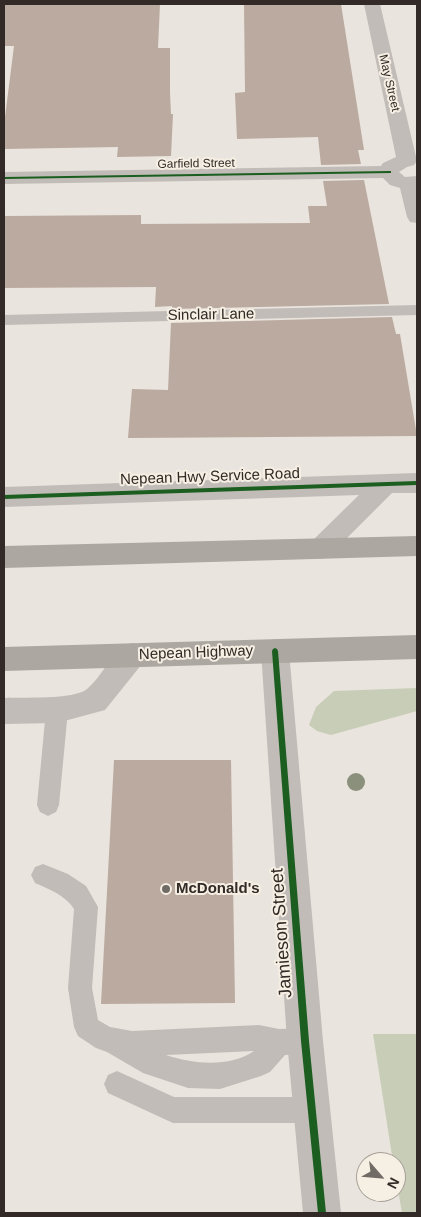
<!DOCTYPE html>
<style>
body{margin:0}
#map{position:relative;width:421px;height:1217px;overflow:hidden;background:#e9e4dd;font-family:Arial,sans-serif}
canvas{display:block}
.frame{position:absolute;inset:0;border:5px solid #312a26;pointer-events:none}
.north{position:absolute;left:356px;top:1152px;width:50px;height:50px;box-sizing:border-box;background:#f6efe4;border:1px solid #a7a098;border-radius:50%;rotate:117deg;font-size:14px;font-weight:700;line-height:20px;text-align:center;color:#312a26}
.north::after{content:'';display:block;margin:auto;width:18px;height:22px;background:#716b66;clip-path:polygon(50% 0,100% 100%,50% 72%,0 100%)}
</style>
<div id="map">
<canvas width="421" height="1217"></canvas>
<div class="frame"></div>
<div class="north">N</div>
</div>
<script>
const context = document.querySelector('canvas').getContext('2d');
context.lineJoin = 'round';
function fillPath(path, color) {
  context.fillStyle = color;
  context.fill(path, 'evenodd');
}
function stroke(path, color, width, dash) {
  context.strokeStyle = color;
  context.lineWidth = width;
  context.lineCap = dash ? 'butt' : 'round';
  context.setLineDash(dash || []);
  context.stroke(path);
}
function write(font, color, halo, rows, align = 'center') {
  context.font = font + ' Arial,sans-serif';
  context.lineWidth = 4;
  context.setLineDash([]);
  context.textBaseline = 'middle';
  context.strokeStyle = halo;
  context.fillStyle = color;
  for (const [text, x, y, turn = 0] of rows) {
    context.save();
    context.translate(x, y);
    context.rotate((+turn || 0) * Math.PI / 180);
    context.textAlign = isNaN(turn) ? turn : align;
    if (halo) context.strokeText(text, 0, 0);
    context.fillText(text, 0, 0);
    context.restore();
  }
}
fillPath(new Path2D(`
 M417,688V711L331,735L317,731L309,725L316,707L334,691Z
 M373,1034H417V1213H402L396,1179V1162H393Z`), '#c8cdb8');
fillPath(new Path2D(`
 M4,4H160L158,48H170V93L171,114H173L171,156L117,157L118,147L4,149V125L14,46H4Z
 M244,4H341L364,150H358L361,164L321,165L318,137L237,139L235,93L245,92Z
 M364,180L389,304L172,309V306L155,307L156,287L4,288V216L141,215V224L310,223L308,206H327L323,181Z
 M392,317L396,334H400L417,436L128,438L132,389L168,390L171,323Z
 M114,760H231L235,1003L101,1004Z`), '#bbaaa0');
fillPath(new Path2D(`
 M417,305V315L4,325V315Z
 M57,701L65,703L68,710L59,805L56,812L48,816L40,812L37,805L46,710L49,703Z
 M43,864L68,874L86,886L98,907L92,988L98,1020L110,1027L132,1031L259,1025L279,1029L305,1028L314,1032L318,1041L314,1050L305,1054L285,1055L270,1072L261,1076L220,1089L188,1088L143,1073L107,1052L96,1048L78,1036L74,1027L68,988L74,909C65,895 49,889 35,883L31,875L35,867ZM254,1051C229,1068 193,1064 166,1055Z
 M117,1071L174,1097H312L321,1101L325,1110L321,1119L312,1123H173L108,1093L104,1084L108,1075Z`), '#c1bcb7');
fillPath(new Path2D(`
 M364,4H380L417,161L414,165L407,167L399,172L405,177L417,176V223L410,222L407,217L400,188L390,185L383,178L4,184V172L381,166L383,163L396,157Z
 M417,473V493H392L330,555L321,559L312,555L308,548L312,541L359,495L4,507V487Z
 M275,639L285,642L289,651L323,1041L341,1213H303L287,1041L261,651L265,642Z
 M132,643L142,646L146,655L142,664L105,710L57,723L4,724V698C22,697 74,700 87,689C104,675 111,650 132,643Z`), '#c1bcb7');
fillPath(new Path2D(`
 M417,536V556L4,568V546Z
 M417,635V659L4,671V647Z`), '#aca7a1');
fillPath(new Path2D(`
 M389,171H391V173L4,179V177Z
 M417,481V485L4,499V495Z
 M275,648L277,649L278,651L309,1041L326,1213H318L301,1041L272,651L273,649Z`), '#1b5e20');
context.fillStyle = '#8b907c';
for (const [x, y] of [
 [356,782]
]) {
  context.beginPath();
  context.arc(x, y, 9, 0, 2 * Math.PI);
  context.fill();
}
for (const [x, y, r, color] of [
 [166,889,5,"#716b66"]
]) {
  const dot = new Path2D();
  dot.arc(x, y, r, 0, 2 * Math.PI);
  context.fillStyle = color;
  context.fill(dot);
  stroke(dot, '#f6efe4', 2);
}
write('12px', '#312a26', '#f6efe4', [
 ["May Street",389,83,77],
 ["Garfield Street",196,164,-1]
]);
write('15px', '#312a26', '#f6efe4', [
 ["Sinclair Lane",211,315,-1],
 ["Nepean Hwy Service Road",210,477,-2],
 ["Nepean Highway",196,653,-2]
]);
write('bold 15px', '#312a26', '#f6efe4', [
 ["McDonald's",176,889]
], 'left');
write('18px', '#312a26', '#f6efe4', [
 ["Jamieson Street",282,933,-94]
]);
</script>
